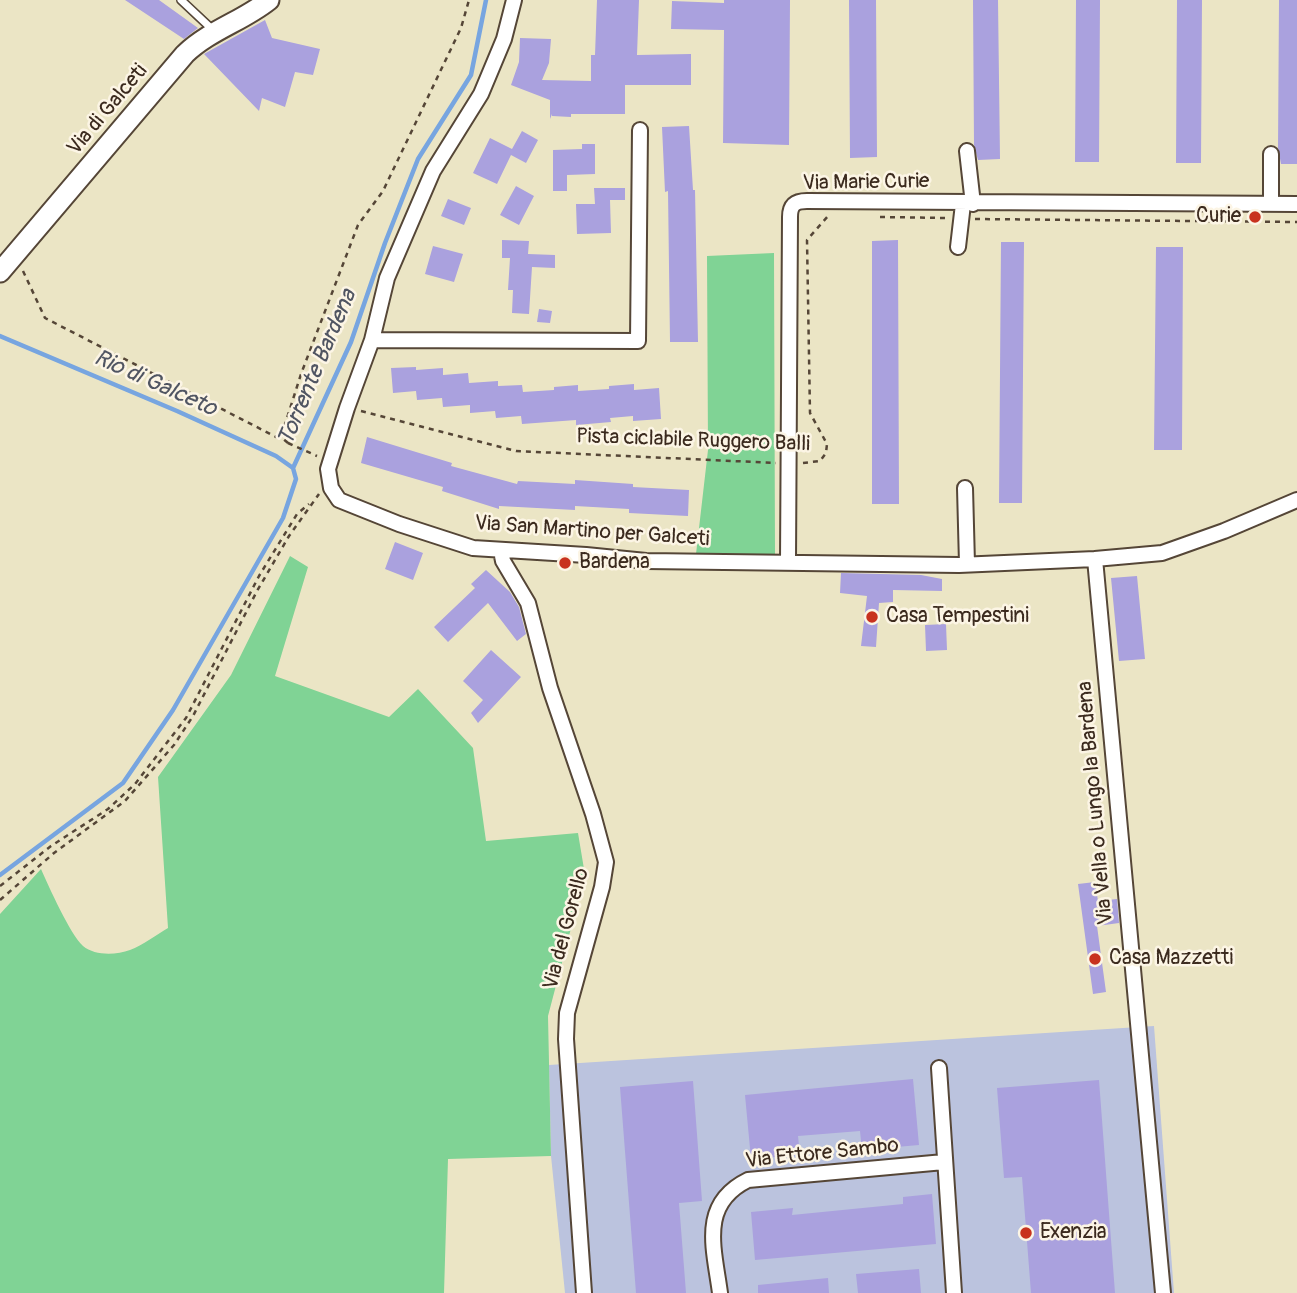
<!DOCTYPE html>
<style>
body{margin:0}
canvas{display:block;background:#ebe5c5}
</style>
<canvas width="1297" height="1293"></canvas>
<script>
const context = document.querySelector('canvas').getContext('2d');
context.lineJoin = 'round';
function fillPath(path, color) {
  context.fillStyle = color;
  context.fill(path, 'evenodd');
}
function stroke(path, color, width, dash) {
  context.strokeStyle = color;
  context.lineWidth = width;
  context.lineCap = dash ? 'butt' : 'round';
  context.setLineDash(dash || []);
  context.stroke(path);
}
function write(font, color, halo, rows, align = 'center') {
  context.font = font + ' Pangolin,sans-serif';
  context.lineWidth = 5;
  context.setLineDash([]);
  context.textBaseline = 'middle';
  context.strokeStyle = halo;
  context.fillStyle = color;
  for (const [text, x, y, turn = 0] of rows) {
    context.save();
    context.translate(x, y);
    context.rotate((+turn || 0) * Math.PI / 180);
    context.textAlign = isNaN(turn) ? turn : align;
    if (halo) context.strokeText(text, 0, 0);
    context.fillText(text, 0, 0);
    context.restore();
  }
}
fillPath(new Path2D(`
 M1154,1026L1174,1293H565L551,1156L549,1065Z`), '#bbc3de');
fillPath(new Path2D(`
 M774,253L775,555L696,554L708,450L707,256Z
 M290,556L308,567L275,676L389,717L418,689L473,748L486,841L578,833L585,875L548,1016L551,1156L448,1159L444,1293H0V914L41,869C49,887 70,934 83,946C95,956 116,955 130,950C143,945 156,935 168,928L158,777L231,675Z`), '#80d395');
stroke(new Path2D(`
 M0,336L177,411L276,456L293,468
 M0,875L123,783L173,710L283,518L296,479L293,468L351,342L385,243L418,159L471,75L486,0`), '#77a5e0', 4.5);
fillPath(new Path2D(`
 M125,0H159L198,28L184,39Z
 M597,0H639L637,55L691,54V85H625V114H571V117L552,116V114L550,119V100L511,85L519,62L520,38L551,39L549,63L542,80L591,81V55H595Z
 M724,0H790L789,145L723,143L724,30L671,29L672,1L724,3Z
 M849,0H876L877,157L850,158Z
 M973,0H998L1000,159L978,160L974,145Z
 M1076,0H1100L1099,162H1075Z
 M1177,0H1202L1201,163H1176Z
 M1279,0H1297V164H1281L1278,148Z
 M265,20L272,38L320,49L313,75L295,72L285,107L262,98L259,111L204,54Z
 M689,126L693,190H695L698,342H670L668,191L665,192L662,127Z
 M522,131L538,140L526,163L511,155L497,184L473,173L490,138L512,149Z
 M582,144H595V174L567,175V191H553V150L582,149Z
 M516,186L534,196L519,225L500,215Z
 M594,188H625V200H610L611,233L577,234L576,204H595Z
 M448,199L471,208L464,225L441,216Z
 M502,240L529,241L528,254L555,255V268L532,267L529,314L512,313L513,290H508L510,258H502Z
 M898,240L899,504H872V241Z
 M1001,242H1024L1022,503H999Z
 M433,246L463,254L454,282L425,274Z
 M1156,247H1183L1182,450H1154Z
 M539,309L552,311L550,323L537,322Z
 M416,367V370L443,368V375L468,373L469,383L498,381V386L522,385L523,392L554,390V387L578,385V391L609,389V386L634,384V390L659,388L661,419L633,421V416L610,418L611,422L576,425V420L522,424L521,416L496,418L495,411L470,413V405L443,407L442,398L417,400L416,391L393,393L391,368Z
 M367,437L452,463L451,466L517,484L518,481L575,484V480L633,484V487L689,490L688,516L629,513V509L575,506V510L499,506V509L442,491L443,487L361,463Z
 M395,542L423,553L413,580L385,569Z
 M486,570L510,592L519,607L526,634L517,641L488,603L448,642L434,627L475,588L471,584Z
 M841,573L921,575L942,579V591L893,590V602L879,603L876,647L861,646L867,596L840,593Z
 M1137,576L1145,659L1119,661L1111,578Z
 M946,624L947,650L926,651L925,625Z
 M491,650L521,677L478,723L471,713L483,700L463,681Z
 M1095,882L1098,901L1117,899L1119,923L1097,926L1106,992L1093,994L1078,884Z
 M913,1079L919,1145L862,1150L860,1131L798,1136L800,1155L751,1159L745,1095Z
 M1099,1080L1115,1293H1031L1022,1177L1004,1178L997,1088Z
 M693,1081L702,1201L679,1203L686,1293H636L620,1087Z
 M932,1194L936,1244L755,1260L751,1212L793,1208L792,1215L903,1204V1197Z
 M919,1269L921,1293H858L856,1274Z
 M828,1278L829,1293H758V1285Z`), '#aaa1de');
const lane = new Path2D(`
 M181,0L214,31`);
const street = new Path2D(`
 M514,0L504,39L481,94L433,171L387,278L372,340L347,408L328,469L331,488L339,500L399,524L473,548L586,555L646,561L959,565L1095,559L1162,553L1224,531L1297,500
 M967,151L973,204
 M1271,154V204
 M958,247L963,204
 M372,340L638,341L640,130
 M965,488L967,564
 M501,551L503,561L528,603L550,688L593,814L606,862L602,887L567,1013L566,1039L584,1293
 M1095,559L1163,1293
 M788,561L790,217C790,204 796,201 807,201L1297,204
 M939,1068L954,1293
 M720,1293C714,1248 699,1204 748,1180L944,1162`);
const secondary = new Path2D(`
 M0,272L185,54C210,30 243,21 269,0`);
stroke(lane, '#554637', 10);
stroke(street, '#554637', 18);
stroke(secondary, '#554637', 23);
stroke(new Path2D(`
 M880,217L947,218
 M975,219L1297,222
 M23,271L45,318L282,440
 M361,411L516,451L776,463
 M288,443L281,437L301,374L358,225L383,191L461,28L469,0
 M288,443L317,456
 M803,463L820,461L826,453L827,444L810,413L807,240L828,216
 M0,886L51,846L108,809L135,784L186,718L259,576L297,514L309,504
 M0,900L54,853L125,801L174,745L193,716L257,591L289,536L319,494`), '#554637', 2.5, [5, 5]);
stroke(lane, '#fff', 7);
stroke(street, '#fff', 14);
stroke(secondary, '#fff', 19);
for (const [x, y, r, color] of [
 [1255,217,7,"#c8321e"],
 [565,563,7,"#c8321e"],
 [872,617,7,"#c8321e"],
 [1095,959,7,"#c8321e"],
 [1026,1233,7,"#c8321e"]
]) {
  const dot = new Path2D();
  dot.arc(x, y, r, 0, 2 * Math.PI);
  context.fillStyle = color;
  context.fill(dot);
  stroke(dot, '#fcf5e5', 2.5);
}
write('21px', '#3b2a1e', '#fcf5e5', [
 ["Via di Galceti",108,110,-50],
 ["Via Marie Curie",866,183,-1],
 ["Pista ciclabile Ruggero Balli",693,441,2],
 ["Via San Martino per Galceti",592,532,4],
 ["Via Vella o Lungo la Bardena",1096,803,-95],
 ["Via del Gorello",567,929,-75],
 ["Via Ettore Sambo",822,1154,-6]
]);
write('21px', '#3b2a1e', '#fcf5e5', [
 ["Curie",1241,217,"right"],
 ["Bardena",579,563],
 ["Casa Tempestini",886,617],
 ["Casa Mazzetti",1109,959],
 ["Exenzia",1040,1233]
], 'left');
write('italic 23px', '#505562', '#fcf5e5', [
 ["Torrente Bardena",318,368,-67],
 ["Rio di Galceto",155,384,24]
]);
</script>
